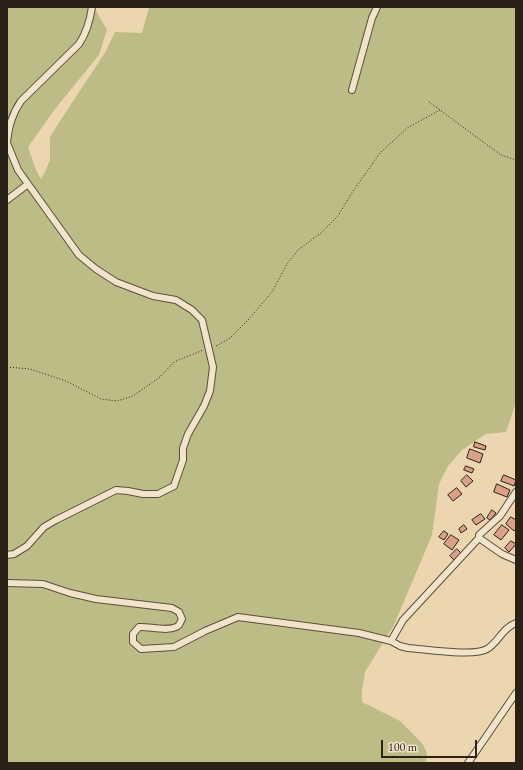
<!DOCTYPE html>
<style>
body{margin:0}
#map{position:relative;width:523px;height:770px;overflow:hidden;background:#ebd6af;font-family:"EB Garamond",serif}
canvas{display:block}
.frame{position:absolute;inset:0;border:8px solid #2b2117;pointer-events:none}
.scale{position:absolute;left:381px;top:740px;width:96px;height:18px;box-sizing:border-box;border:2px solid #2b2117;border-top:0;padding-left:5px;font-size:12px;line-height:14px;white-space:nowrap;color:#2b2117;-webkit-text-stroke:3px #f2e4cb;paint-order:stroke}
</style>
<div id="map">
<canvas width="523" height="770"></canvas>
<div class="frame"></div>
<div class="scale">100 m</div>
</div>
<script>
const context = document.querySelector('canvas').getContext('2d');
context.lineJoin = 'round';
function fillPath(path, color) {
  context.fillStyle = color;
  context.fill(path, 'evenodd');
}
function stroke(path, color, width, dash) {
  context.strokeStyle = color;
  context.lineWidth = width;
  context.lineCap = dash ? 'butt' : 'round';
  context.setLineDash(dash || []);
  context.stroke(path);
}
fillPath(new Path2D(`
 M7,7H94L107,30L99,55L55,109L28,147L36,170L41,179L45,172L50,160V137L60,121L106,51L115,32L142,33L149,7H516V402L506,432L486,434L478,439L462,450L448,466L439,484L432,535L394,625L365,672L362,691V702L400,721L422,743L427,753L426,763H7V226L9,224H7Z`), '#bdbc86');
const building = new Path2D(`
 M475,442L486,446L485,450L474,447Z
 M470,449L483,454L480,463L467,458Z
 M466,466L474,469L472,473L464,470Z
 M467,475L473,481L466,487L461,481Z
 M504,475L516,480L514,486L501,481Z
 M497,484L510,490L507,497L494,492Z
 M457,488L462,494L453,501L448,495Z
 M492,510L496,513L490,520L487,518Z
 M481,514L485,519L476,525L472,520Z
 M511,517L516,520V529L514,531L506,524Z
 M464,525L467,529L461,533L459,529Z
 M502,525L509,530L501,540L494,535Z
 M444,531L448,534L444,540L439,537Z
 M451,535L459,540L452,550L444,544Z
 M511,541L516,544L509,552L505,548Z
 M457,549L462,554L455,561L450,556Z`);
fillPath(building, '#daa088');
stroke(building, '#2b2117', 1);
const minor = new Path2D(`
 M352,90L372,18L377,7
 M7,142C9,126 12,114 21,101L79,44C87,32 90,21 92,7
 M7,143L18,170L28,184L7,200
 M479,538L502,554L516,560
 M7,555L14,554L27,546L44,527L56,520L116,490L128,491L143,494H158L174,486L183,460V448L188,434L204,406L210,391L213,367L202,320L192,310L176,300L153,296L116,282L96,269L79,255L28,184
 M7,583L43,584L70,593L96,599L172,608L179,612L182,619C181,621 180,623 179,625C171,633 149,626 139,627L133,634V642L141,649L174,647L205,631L238,617L359,633L391,641L400,646L408,648C425,649 474,657 487,649C499,642 502,628 516,623
 M391,641L403,620L479,538V535L500,516L516,492
 M468,763L516,693`);
stroke(minor, '#5b4e3d', 8);
stroke(new Path2D(`
 M429,102L501,155L516,160
 M216,346L230,338L248,320L272,292L287,264L298,250L321,233L338,216L351,194L380,153L407,128L440,110
 M7,367L30,369L66,381L101,399L117,401L133,396L160,377L174,362L203,350`), '#2b2117', 1, [1, 2]);
stroke(minor, '#f2e4cb', 6);
</script>
